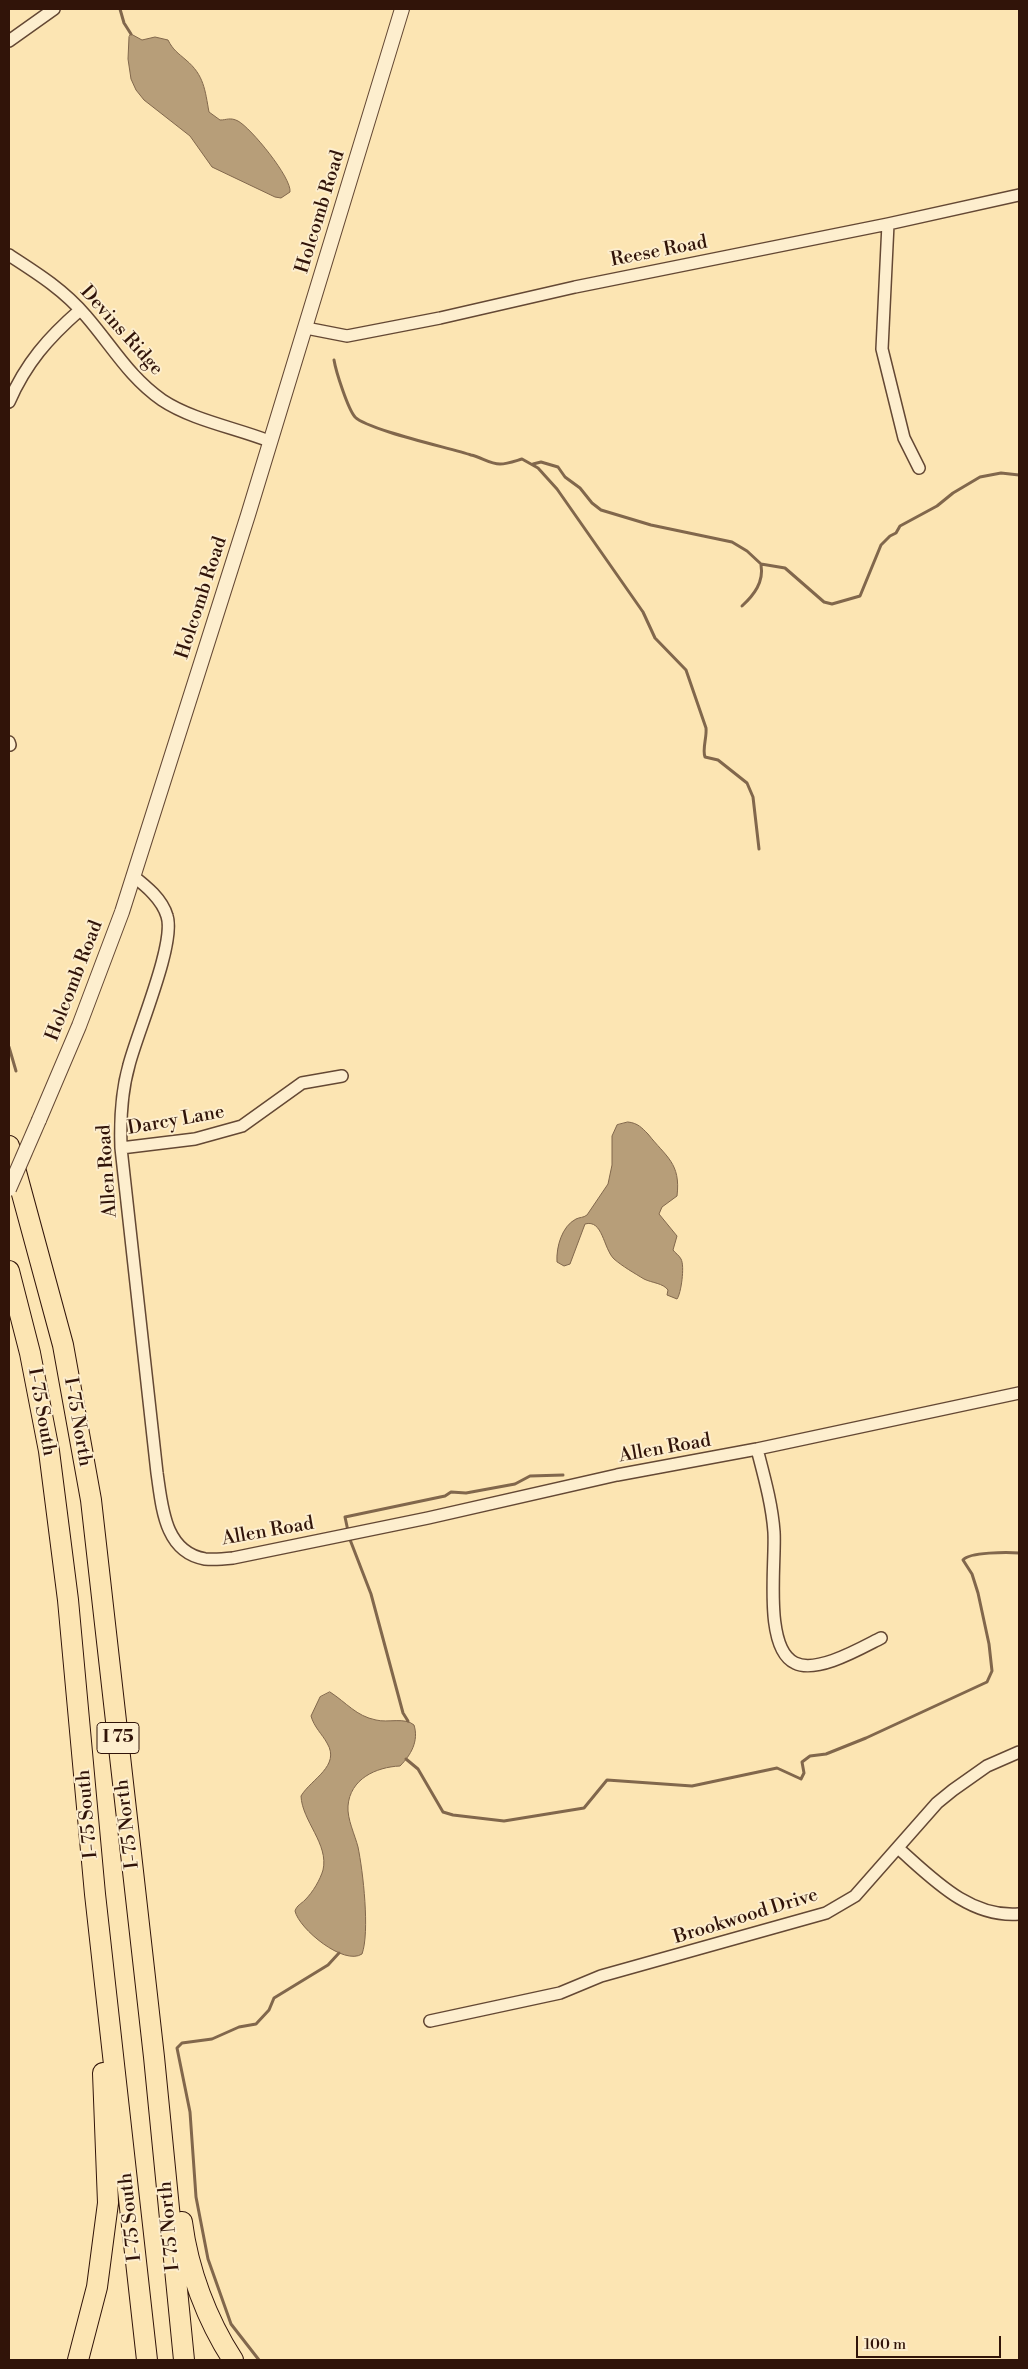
<!DOCTYPE html>
<style>
body{margin:0}
#map{position:relative;width:1028px;height:2369px;overflow:hidden;background:#fce5b3;font-family:"Libre Bodoni",serif}
canvas{display:block}
.frame{position:absolute;inset:0;border:10px solid #311409;pointer-events:none}
.scale{position:absolute;left:856px;top:2336px;width:145px;height:22px;box-sizing:border-box;border:2px solid #311409;border-top:0;padding-left:6px;font-size:15px;line-height:18px;white-space:nowrap;color:#311409;-webkit-text-stroke:4px #fdeece;paint-order:stroke}
</style>
<div id="map">
<canvas width="1028" height="2369"></canvas>
<div class="frame"></div>
<div class="scale">100 m</div>
</div>
<script>
const context = document.querySelector('canvas').getContext('2d');
context.lineJoin = 'round';
function fillPath(path, color) {
  context.fillStyle = color;
  context.fill(path, 'evenodd');
}
function stroke(path, color, width, dash) {
  context.strokeStyle = color;
  context.lineWidth = width;
  context.lineCap = dash ? 'butt' : 'round';
  context.setLineDash(dash || []);
  context.stroke(path);
}
function write(font, color, halo, rows, align = 'center') {
  context.font = font + ' "Libre Bodoni",serif';
  context.lineWidth = 4;
  context.setLineDash([]);
  context.textBaseline = 'middle';
  context.strokeStyle = halo;
  context.fillStyle = color;
  for (const [text, x, y, turn = 0] of rows) {
    context.save();
    context.translate(x, y);
    context.rotate((+turn || 0) * Math.PI / 180);
    context.textAlign = isNaN(turn) ? turn : align;
    if (halo) context.strokeText(text, 0, 0);
    context.fillText(text, 0, 0);
    context.restore();
  }
}
const water = new Path2D(`
 M131,34L142,40L155,37L168,40C173,50 178,53 186,60C204,75 205,90 209,112L220,120C227,120 230,117 238,121C251,128 292,178 290,192L281,198L275,197L212,167L190,136L144,100L136,90L131,79L128,59L129,37Z
 M628,1122C638,1123 642,1128 648,1134C666,1157 681,1163 677,1196L662,1207L659,1214L677,1236L673,1250C675,1253 679,1255 681,1259C685,1266 681,1294 677,1299L667,1295L668,1290C663,1283 652,1283 644,1279C634,1273 622,1266 614,1259C603,1248 603,1219 585,1224L570,1264L564,1266L557,1262C556,1247 562,1226 576,1219C580,1217 583,1218 587,1215L608,1184L612,1165V1136L617,1125Z
 M330,1692C347,1703 356,1716 376,1720C388,1723 405,1717 414,1725C419,1741 411,1755 400,1766C376,1767 350,1779 348,1806C347,1819 355,1835 358,1847C363,1871 370,1932 362,1954C344,1966 299,1929 295,1911C297,1905 301,1904 305,1900C313,1892 320,1880 323,1870C329,1844 302,1821 301,1796C311,1779 341,1766 327,1743C322,1734 314,1727 311,1716L320,1697Z`);
fillPath(water, '#b79e79');
stroke(water, '#81674c', 1);
stroke(new Path2D(`
 M120,9L124,23L131,34
 M334,360C336,372 348,409 355,417C368,430 450,448 471,455C481,457 490,464 500,464C507,464 515,461 522,459L538,468L557,489L643,612L655,638L686,670L706,728C707,738 702,749 705,757L718,760L747,783L753,797L759,849
 M533,464L541,462L558,467L565,477L580,488L592,503L601,510L651,525L732,542L747,551L761,564L785,568L824,602L832,604L860,596L881,545L890,536L896,533L900,526L937,506L953,493L980,477L1001,473L1019,475
 M742,606C754,595 764,582 761,565
 M9,1047L16,1071
 M348,1531L345,1517L445,1496L451,1492L466,1493L515,1484L530,1476L563,1475
 M349,1537L371,1594L403,1713L408,1721
 M406,1759L418,1769L443,1812L453,1815L504,1821L584,1808L607,1780L692,1786L777,1768L801,1779L804,1773L802,1762L810,1756L826,1754L866,1738L987,1682L992,1671L989,1644L978,1593L972,1574L963,1560C969,1552 1008,1552 1019,1553
 M259,2360L231,2324L208,2259L196,2197L190,2112L177,2048L182,2043L212,2039L239,2027L256,2024L269,2010L274,1998L328,1965L339,1953`), '#81674c', 3);
const minor = new Path2D(`
 M9,41L54,9
 M888,224L882,349L904,438L919,468
 M9,255C37,273 64,290 86,316C112,346 129,377 162,400C192,420 236,428 269,441
 M306,328L347,336L440,318L575,287L888,224L1019,195
 M9,402C26,363 48,338 80,310
 M9,742L10,745
 M133,876C146,886 162,899 167,916C176,943 137,1033 129,1065C121,1093 120,1120 121,1148L157,1473C162,1506 164,1552 205,1559C214,1560 224,1559 233,1558L428,1518L617,1475L757,1449L1019,1393
 M121,1148L195,1139L242,1126L302,1083L342,1076
 M757,1449C764,1476 772,1504 774,1532C776,1562 763,1648 795,1663C817,1674 861,1648 881,1638
 M898,1848C932,1878 969,1918 1019,1914
 M430,2021L560,1993L601,1976L826,1913L855,1896L937,1803L953,1790L987,1766L1019,1752`);
const tertiary = new Path2D(`
 M39,1120L79,1026L122,912L248,515L402,9`);
const motorway = new Path2D(`
 M9,1146L63,1345L91,1500L154,2057L184,2360
 M9,1271L30,1353L49,1451L68,1600L95,1894L147,2360
 M182,2222C188,2270 207,2320 233,2360
 M78,2360L97,2287L108,2203L103,2073`);
stroke(minor, '#644834', 14);
stroke(tertiary, '#644834', 16);
stroke(motorway, '#311409', 22);
stroke(minor, '#fdeece', 11);
stroke(tertiary, '#fdeece', 14);
stroke(motorway, '#fce5b3', 20);
const tertiaryBridge = new Path2D(`
 M9,1189L39,1120`);
stroke(tertiaryBridge, '#644834', 16, []);
stroke(tertiaryBridge, '#fdeece', 14);
for (const [x, y, w] of [
 [118,1738,42]
]) {
  const box = new Path2D();
  box.roundRect(x - w / 2, y - 15.5, w, 31, 4);
  context.fillStyle = '#fdeece';
  context.fill(box);
  stroke(box, '#311409', 1);
}
write('bold 18px', '#311409', null, [
 ["I 75",118,1738]
]);
write('19px', '#311409', '#fdeece', [
 ["Holcomb Road",321,212,-73],
 ["Reese Road",659,252,-11],
 ["Devins Ridge",121,331,48],
 ["Holcomb Road",202,598,-72],
 ["Holcomb Road",75,981,-69],
 ["Darcy Lane",176,1121,-10],
 ["Allen Road",108,1171,-94],
 ["I-75 South",41,1412,80],
 ["I-75 North",77,1422,80],
 ["Allen Road",665,1449,-10],
 ["Allen Road",268,1532,-10],
 ["I-75 South",88,1814,-95],
 ["I-75 North",128,1824,-97],
 ["Brookwood Drive",746,1917,-17],
 ["I-75 South",131,2217,-96],
 ["I-75 North",170,2226,-95]
]);
</script>
